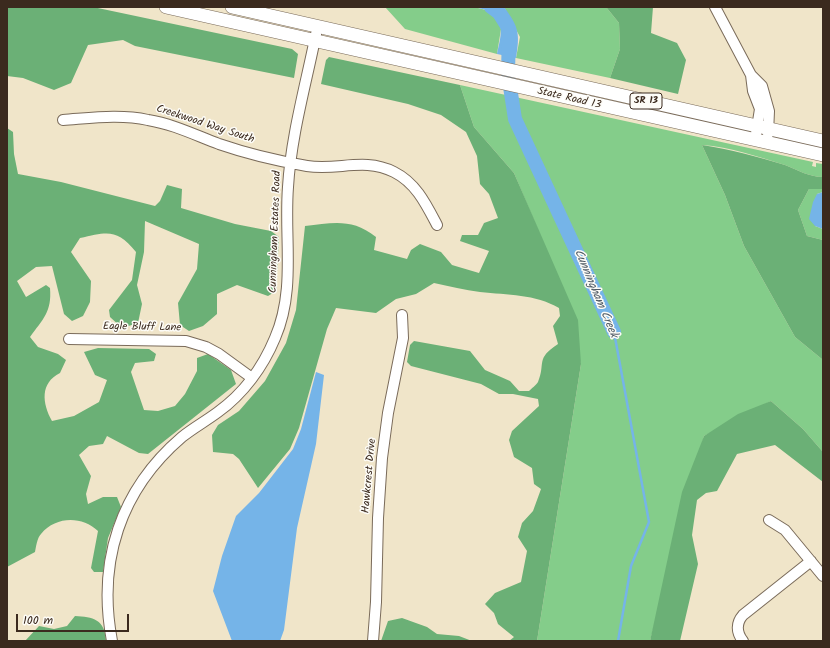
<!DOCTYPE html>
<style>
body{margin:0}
#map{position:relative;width:830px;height:648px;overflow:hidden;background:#f0e5c9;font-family:Kalam,sans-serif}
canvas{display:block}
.frame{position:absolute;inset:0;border:8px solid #3b2a1e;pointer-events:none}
.scale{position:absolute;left:16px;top:614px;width:113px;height:18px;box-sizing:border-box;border:2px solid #3b2a1e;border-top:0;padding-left:5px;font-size:12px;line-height:14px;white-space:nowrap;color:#3b2a1e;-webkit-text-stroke:3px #fdfcf7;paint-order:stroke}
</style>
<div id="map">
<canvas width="830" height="648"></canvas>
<div class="frame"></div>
<div class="scale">100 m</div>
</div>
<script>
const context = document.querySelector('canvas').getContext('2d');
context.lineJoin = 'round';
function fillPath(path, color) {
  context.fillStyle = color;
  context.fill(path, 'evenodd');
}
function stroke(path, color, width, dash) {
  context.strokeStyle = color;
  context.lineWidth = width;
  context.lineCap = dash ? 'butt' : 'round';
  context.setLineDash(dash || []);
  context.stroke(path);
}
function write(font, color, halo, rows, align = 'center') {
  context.font = font + ' Kalam,sans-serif';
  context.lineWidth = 3;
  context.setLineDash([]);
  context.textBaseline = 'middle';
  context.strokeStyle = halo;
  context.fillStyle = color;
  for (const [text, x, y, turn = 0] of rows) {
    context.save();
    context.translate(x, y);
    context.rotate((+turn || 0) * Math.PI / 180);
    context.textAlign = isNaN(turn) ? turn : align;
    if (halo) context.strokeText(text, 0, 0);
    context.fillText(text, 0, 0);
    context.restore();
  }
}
fillPath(new Path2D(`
 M385,7H474L490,11L499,20L501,29L497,54L405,29Z
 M504,7H606L619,23L620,49L610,78L516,58L520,37Z
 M460,85L813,162L812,166L816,167V163L823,164V177C809,177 798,170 785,165C759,157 730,147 702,145L725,195L744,246L795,337L823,360V452L803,429L771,401L704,436L650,641H537L581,364L544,244L514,173L474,127Z
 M809,189H823V192L817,194L815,226L823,229V240L807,236L798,210Z`), '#84cd8a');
fillPath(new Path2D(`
 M7,7H93L292,49L298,54L294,78L135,46L123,40L88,45L71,83L54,90L23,78L7,76Z
 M606,7H653L651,33L677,43L686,60L678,94L610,78L620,49L619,23Z
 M329,57L460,85L474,127L514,173L578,320L581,364L537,641H509L514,637L498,624L494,613L485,604L495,593L521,582L527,551L518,537L522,523L533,511L541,489L534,484L532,468L514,457L509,440L512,431L539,406L538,399L513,394H499L481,384L411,366L407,362L410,345L414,341L470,351L485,370L510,381L519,391H529C531,389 536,385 538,382C546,363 535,359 558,344L553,326L560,316L559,308C535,294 508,295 480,292C465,290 449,286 434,283L416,294L396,299L376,313L336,308L327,329L299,428L290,449L258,488L239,459L233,454L213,452L212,435L218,425L239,411L265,381L286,343L296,310L305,226C333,223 352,218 376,237L374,250L407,259L411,250L420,244L441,252L452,265L479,273L489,251L460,241L462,235H478L484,223L498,218L489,194L480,184L477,156L466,132L441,115L408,104L321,84L326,60Z
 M7,128L13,132L14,154L18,174L61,182L155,206L160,201L167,185L182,189L181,208L235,224L271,231L279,237L276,291L268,296L237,285L217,294V314L203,326L189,331L180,325L178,303L197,269L199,244L145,221L144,252L137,285L142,304L138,323L122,328L110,317L109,310L132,280L136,252C117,228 107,232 80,238L71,252L91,281L90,302L83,316L72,321L64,314L52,266L36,267L17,281L26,297L46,285L50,288C52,312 43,319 30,337L38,347L58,354L66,360L60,373C40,383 42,403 52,421L74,416L99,402L107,380L95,375L84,352L98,348L149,349L156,354L154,361L135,363L131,372L144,410L158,411L175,406L185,394L197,371V358L208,354L231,370L236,384L148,454L139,453L107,436L103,444L89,446L79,455L91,476L86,494L88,504L103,497H117L121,507L108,538L103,572H94L91,568L98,531C82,516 56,516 41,534C37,538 36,547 35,552L7,567Z
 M702,145C730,149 758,157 785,165C798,170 809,177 823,177V189H809L798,210L807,236L823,240V360L795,337L744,246L725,195Z
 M771,401L803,429L823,452V482L775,445L737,454L717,491L706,493L697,500L692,535L698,564L680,641H650L682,492L704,436L738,414Z
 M75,616C93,617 105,619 106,641H25L39,626L54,629L67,626Z
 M402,618L427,627L437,634L459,636L472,641H381L388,621Z`), '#6bb076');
fillPath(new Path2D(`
 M474,7H504C519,27 520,34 516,58L497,54C500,40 507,19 489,11C485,9 478,8 474,7Z
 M823,192V229L815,226L809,219L813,202L817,194Z
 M316,372L324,375L316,444L297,528L284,630L280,641H232L213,591L222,556L236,516L259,493L293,449L301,429Z`), '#75b4e8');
stroke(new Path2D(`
 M614,332L649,522L631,566L618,641`), '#75b4e8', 2.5);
stroke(new Path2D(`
 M491,7L499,13L509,29L508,74L515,119L614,332`), '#75b4e8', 14);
const minor = new Path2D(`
 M715,7L751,75L762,86L769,111L768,134
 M751,75L753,91L760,109L755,140
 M63,120C92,118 120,114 148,120C173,124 195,135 219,144C248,154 278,161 307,166C338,171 364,157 394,172C416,183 426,204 437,225
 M69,339L186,341L206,347L219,354L252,378
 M769,520L785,530L823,576
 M112,641C97,562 120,490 182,437C193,428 206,421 218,412C243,394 263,367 275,338C296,290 284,238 288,187C291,136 306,84 316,34
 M373,641L376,602L378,518L382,458L388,413L403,338L402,315
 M743,641C736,632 736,623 743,615L811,561`);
const major = new Path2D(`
 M166,7L823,155
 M232,7L823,141`);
stroke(minor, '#7a6b5a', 12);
stroke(major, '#7a6b5a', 14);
stroke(minor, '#fff', 10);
stroke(major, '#fff', 13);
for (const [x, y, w] of [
 [646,101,32]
]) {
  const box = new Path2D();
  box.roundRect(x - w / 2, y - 8, w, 16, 3);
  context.fillStyle = '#fdfcf7';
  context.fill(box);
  stroke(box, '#3b2a1e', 1);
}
write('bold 10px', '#3b2a1e', null, [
 ["SR 13",646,101]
]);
write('11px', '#3b2a1e', '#fdfcf7', [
 ["State Road 13",569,99,13],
 ["Creekwood Way South",205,125,18],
 ["Cunningham Estates Road",276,232,-88],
 ["Eagle Bluff Lane",142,328,1],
 ["Hawkcrest Drive",370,476,-85]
]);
write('italic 12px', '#4f5a65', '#fdfcf7', [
 ["Cunningham Creek",595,294,67]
]);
</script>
